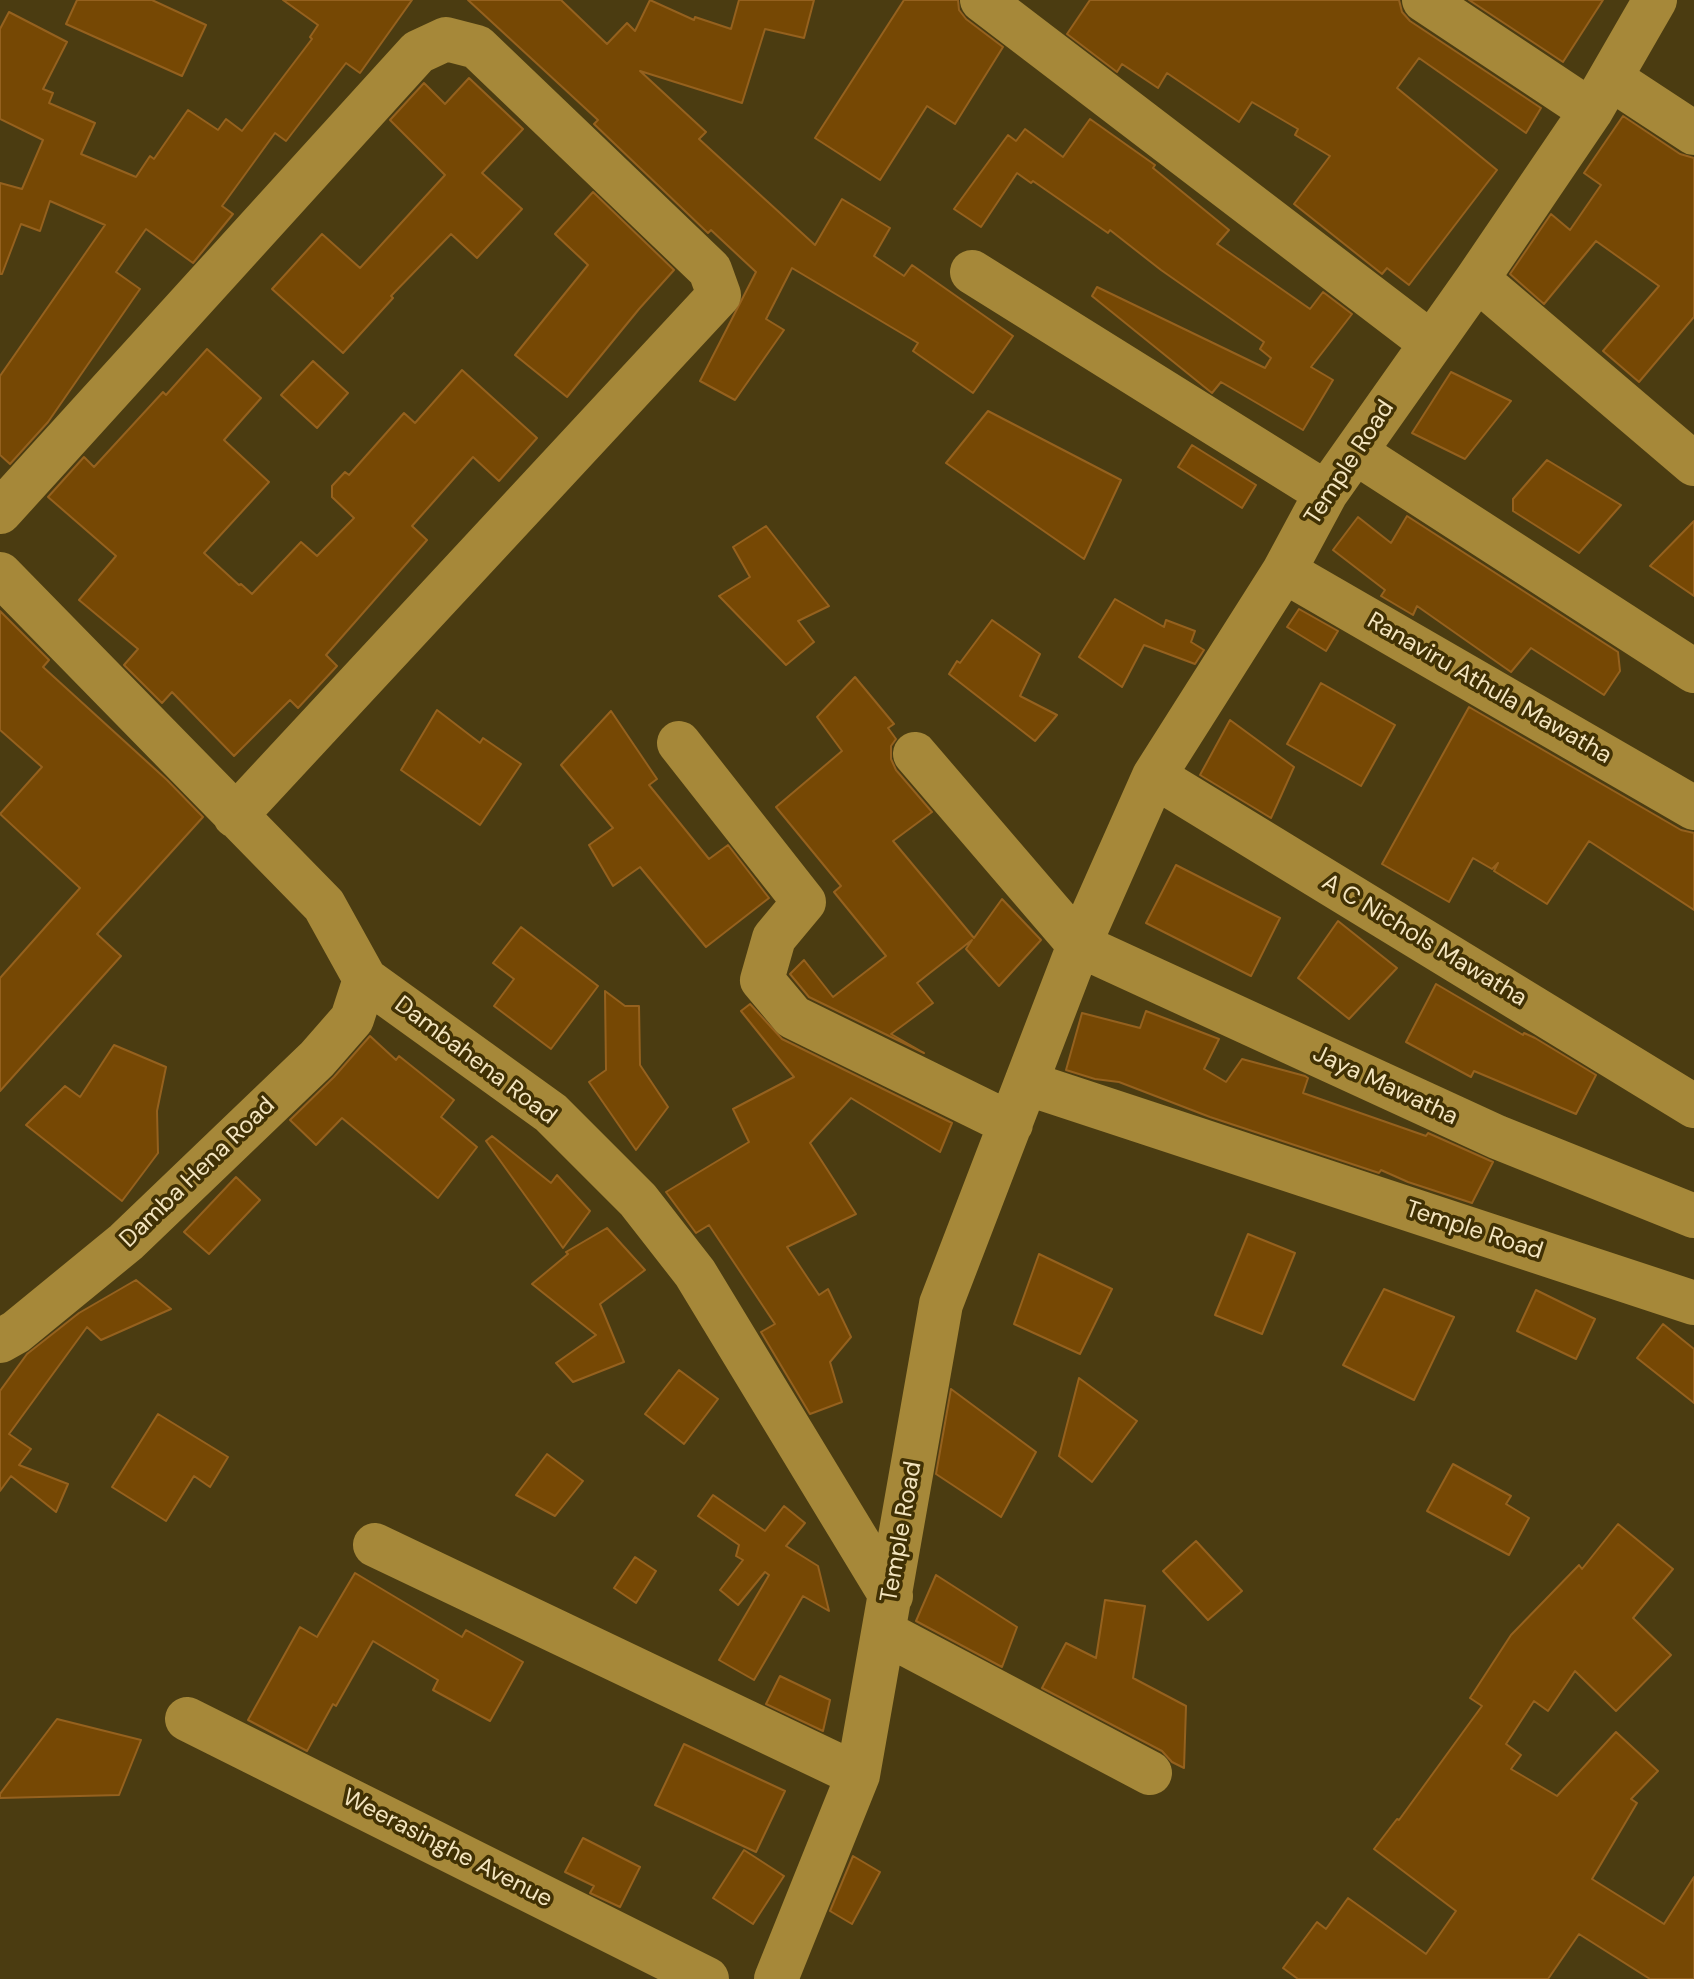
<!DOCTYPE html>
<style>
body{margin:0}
canvas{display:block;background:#4b3c11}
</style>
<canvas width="1694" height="1979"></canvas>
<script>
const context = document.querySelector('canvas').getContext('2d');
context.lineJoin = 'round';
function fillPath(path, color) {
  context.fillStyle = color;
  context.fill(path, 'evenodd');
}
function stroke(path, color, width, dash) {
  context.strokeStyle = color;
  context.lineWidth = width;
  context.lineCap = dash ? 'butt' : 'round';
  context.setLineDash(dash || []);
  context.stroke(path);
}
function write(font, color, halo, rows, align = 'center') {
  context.font = font + ' "DM Sans",sans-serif';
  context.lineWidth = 7;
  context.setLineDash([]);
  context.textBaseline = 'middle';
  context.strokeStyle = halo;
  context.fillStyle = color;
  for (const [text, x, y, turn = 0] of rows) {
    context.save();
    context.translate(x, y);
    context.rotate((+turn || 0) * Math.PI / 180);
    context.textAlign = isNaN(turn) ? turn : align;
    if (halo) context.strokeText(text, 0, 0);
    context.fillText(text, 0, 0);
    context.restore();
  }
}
const building = new Path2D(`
 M77,0H152L206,25L182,76L66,24Z
 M283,0H412L360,73L346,63L286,141L275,133L222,206L233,214L193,263L146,229L116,272L140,289L48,422L10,464L0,455V376L105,225L50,201L40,231L21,224L2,274H0V183L22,189L43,140L0,119V29L9,12L67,42L43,89L53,93L49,103L95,123L81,154L136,177L150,156L154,159L188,110L218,130L226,119L242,131L312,39L310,37L318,25Z
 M468,0H561L607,44L627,23L635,31L650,0L694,20L695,17L731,29L739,0H814L804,38L765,29L742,103L640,71L706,132L699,139L815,245L842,199L890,228L874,256L904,276L912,265L1013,336L973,393L913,351L918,343L792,268L766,319L784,330L735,400L700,381L756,272L711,230L708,233L594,124L598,120Z
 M904,0H958L959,10L966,19L1003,47L955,124L927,106L880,180L815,138Z
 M1090,0H1399L1402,12L1410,21L1541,108L1526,133L1419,58L1397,88L1497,170L1409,285L1387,268L1382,274L1294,204L1330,156L1295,135L1298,129L1252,102L1239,122L1167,73L1158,88L1122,64L1117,72L1067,34Z
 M1469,0H1603L1563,62Z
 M469,78L523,129L482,173L522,209L477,258L451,234L391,296L393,298L343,353L272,289L322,234L360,268L445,175L390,120L424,83L445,104Z
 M1623,116L1680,154L1694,158V317L1639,382L1603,351L1659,286L1596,241L1544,304L1510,274L1551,214L1570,230L1601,185L1584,173Z
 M1090,119L1155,165L1153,168L1229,230L1217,244L1310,309L1323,292L1352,314L1311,367L1333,380L1303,430L1221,382L1212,393L1207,389L1092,296L1097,287L1265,368L1271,358L1260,349L1264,342L1161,270L1110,230L1108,233L1033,181L1031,183L1017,173L981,227L954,209L1008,135L1016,141L1025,129L1063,157Z
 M593,192L674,270L639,309L567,397L515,355L588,265L555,234Z
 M207,349L261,398L224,440L269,482L204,553L239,585L241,584L252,594L301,542L317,556L354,518L332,497V486L345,472L349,475L404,413L415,423L462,370L537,438L499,481L473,457L412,526L427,540L326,655L337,666L298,708L290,700L234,756L172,692L162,703L124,665L138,649L79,600L116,556L48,497L84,457L94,467L163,392L166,395Z
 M313,361L348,393L317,428L281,395Z
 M1451,372L1511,401L1465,459L1412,433Z
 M988,411L1121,480L1084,559L946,463Z
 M1192,445L1256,485L1242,508L1178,467Z
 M1547,460L1621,505L1579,553L1513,511V499Z
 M1407,516L1618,652L1620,671L1604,695L1531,648L1511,672L1417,606L1413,615L1381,596L1385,590L1333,550L1358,517L1391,543Z
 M1694,521V596L1650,566Z
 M766,526L829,606L798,621L814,642L786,665L719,596L750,577L733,547Z
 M1115,599L1164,627L1166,620L1195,631L1191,642L1204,650L1195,664L1144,645L1122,687L1079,657Z
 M1299,609L1338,631L1326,651L1287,627Z
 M0,611L49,660L43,667L167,780L203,817L97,934L121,956L0,1091V978L80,888L0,814L42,767L0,730Z
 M992,620L1040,654L1020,696L1057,715L1035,741L949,674L957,661L960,663Z
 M855,677L894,724L888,728L896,739L891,746V759L896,770L932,812L893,841L974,938L1002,899L1041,940L999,986L966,949L972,940L917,983L933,1003L891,1034L924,1053L809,997L790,974L804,960L833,997L886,956L834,892L841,886L776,807L842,751L817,717Z
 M1321,683L1395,725L1361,786L1287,744Z
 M1469,707L1681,830L1694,833V910L1589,841L1547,904L1494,871L1498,863L1492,869L1473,858L1449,902L1382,864Z
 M437,710L480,743L483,738L521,764L480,825L401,770Z
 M611,711L657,779L649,785L709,859L728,845L769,898L706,947L640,867L613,886L589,845L613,828L561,765Z
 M1230,720L1294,767L1271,818L1200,775Z
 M1176,865L1280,918L1251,976L1146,923Z
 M1338,921L1397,968L1349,1019L1298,978Z
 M521,927L598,986L551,1049L494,1006L514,979L493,963Z
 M1436,984L1523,1035L1524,1033L1535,1038L1596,1075L1576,1114L1474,1071L1471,1077L1406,1042Z
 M605,991L625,1006H639L640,1065L668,1107L636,1150L589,1082L606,1070Z
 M750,1004L782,1039L952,1123L940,1152L851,1098L810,1143L856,1214L787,1247L819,1295L828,1289L851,1337L830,1362L842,1402L810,1414L761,1332L775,1324L709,1225L696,1233L666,1192L749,1142L733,1109L794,1077L741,1011Z
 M1146,1011L1219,1039L1204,1069L1226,1082L1242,1059L1305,1076L1308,1078L1303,1093L1426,1136L1428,1133L1493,1162L1472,1203L1408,1182L1381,1170L1379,1173L1210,1117L1119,1082L1095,1079L1066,1070L1082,1013L1140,1028Z
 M370,1036L396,1060L399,1056L454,1100L441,1117L477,1147L438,1198L342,1118L316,1145L290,1120L334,1077Z
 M114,1045L166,1067L157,1111L158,1153L122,1201L26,1125L65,1086L80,1097Z
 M492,1136L551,1183L557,1175L590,1211L563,1248L486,1141Z
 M236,1177L260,1200L209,1254L184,1232Z
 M607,1228L645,1270L600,1304L624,1362L573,1382L556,1363L596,1335L532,1284L568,1254L566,1252Z
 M1248,1234L1295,1253L1262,1334L1215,1315Z
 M1039,1254L1112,1289L1080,1354L1014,1324Z
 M136,1280L171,1309L101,1340L87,1327L9,1434L31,1449L19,1465L68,1484L56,1512L11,1476L0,1491V1391L27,1354L79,1313Z
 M1384,1289L1454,1317L1414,1400L1343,1365Z
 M1536,1290L1595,1319L1576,1359L1517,1331Z
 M1663,1324L1694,1349V1403L1637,1358Z
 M679,1370L718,1399L684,1444L645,1414Z
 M1079,1378L1137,1421L1092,1482L1059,1456Z
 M951,1389L1036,1452L1001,1517L936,1474Z
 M158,1414L228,1457L210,1487L194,1476L166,1521L112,1487Z
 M547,1454L583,1481L555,1516L516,1495Z
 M1453,1464L1511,1496L1506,1504L1529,1518L1509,1555L1427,1511Z
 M713,1495L765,1531L784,1506L805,1523L786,1546L818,1566L829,1611L803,1596L754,1680L719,1660L769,1575L765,1572L738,1605L720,1590L743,1560L736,1556L739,1545L698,1516Z
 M1618,1524L1673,1569L1633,1618L1671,1655L1616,1711L1575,1671L1548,1711L1534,1701L1506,1744L1521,1755L1511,1769L1557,1796L1616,1732L1658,1771L1631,1799L1637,1803L1592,1879L1664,1924L1694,1877V1979H1650L1579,1934L1548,1979H1298L1283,1968L1317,1922L1326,1929L1348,1898L1426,1954L1456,1911L1374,1849L1397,1819L1399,1820L1482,1706L1470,1698L1511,1635L1579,1565L1582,1569Z
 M1196,1541L1242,1591L1208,1620L1163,1571Z
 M635,1557L656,1571L636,1603L614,1588Z
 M355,1573L462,1637L466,1630L523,1662L490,1721L433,1690L438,1680L373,1641L336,1706L333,1704L307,1751L248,1720L300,1627L317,1637Z
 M936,1575L1017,1627L1002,1667L916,1621Z
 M1105,1600L1145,1606L1133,1678L1186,1706L1184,1768L1172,1762L1162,1751L1042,1688L1066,1643L1096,1658Z
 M780,1676L830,1700L823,1731L766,1704Z
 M57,1719L141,1740L119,1795L0,1798V1794Z
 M684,1744L785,1791L756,1852L655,1805Z
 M583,1838L640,1867L620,1907L590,1893L594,1886L565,1872Z
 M744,1850L784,1876L753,1924L713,1898Z
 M853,1856L880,1872L852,1924L830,1911Z`);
fillPath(building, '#764804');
stroke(building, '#95611e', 2);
stroke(new Path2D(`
 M982,0L1431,343
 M1424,0L1591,111
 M1610,78L1694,133
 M972,272L1326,493
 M1477,279L1694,464
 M1355,452L1694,671
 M0,512L418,52L446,39L477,47L710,270L719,295L235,816
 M1284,571L1694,808
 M0,574L324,905L365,979L551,1113L638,1200L695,1273L891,1596
 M679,743L804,902L774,938L762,980L793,1017L1011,1124
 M915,754L1079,945L1497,1137L1694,1216
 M1154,776L1694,1106
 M1026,1083L1694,1303
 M0,1341L16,1332L126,1242L317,1059L352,1019L365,979
 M375,1545L858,1775
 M885,1633L1150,1773
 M187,1719L707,1979
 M776,1979L858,1775L941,1304L1079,945L1154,776L1284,571L1326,493L1477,279L1591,111L1655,0`), '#a68839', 44);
write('24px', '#f4e5bf', '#413104', [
 ["Temple Road",1350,463,-57],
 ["Ranaviru Athula Mawatha",1489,689,30],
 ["A C Nichols Mawatha",1424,941,31],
 ["Dambahena Road",475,1061,37],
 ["Jaya Mawatha",1385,1086,25],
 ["Damba Hena Road",198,1173,-44],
 ["Temple Road",1474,1231,18],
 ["Temple Road",902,1532,-80],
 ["Weerasinghe Avenue",447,1849,27]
]);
</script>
